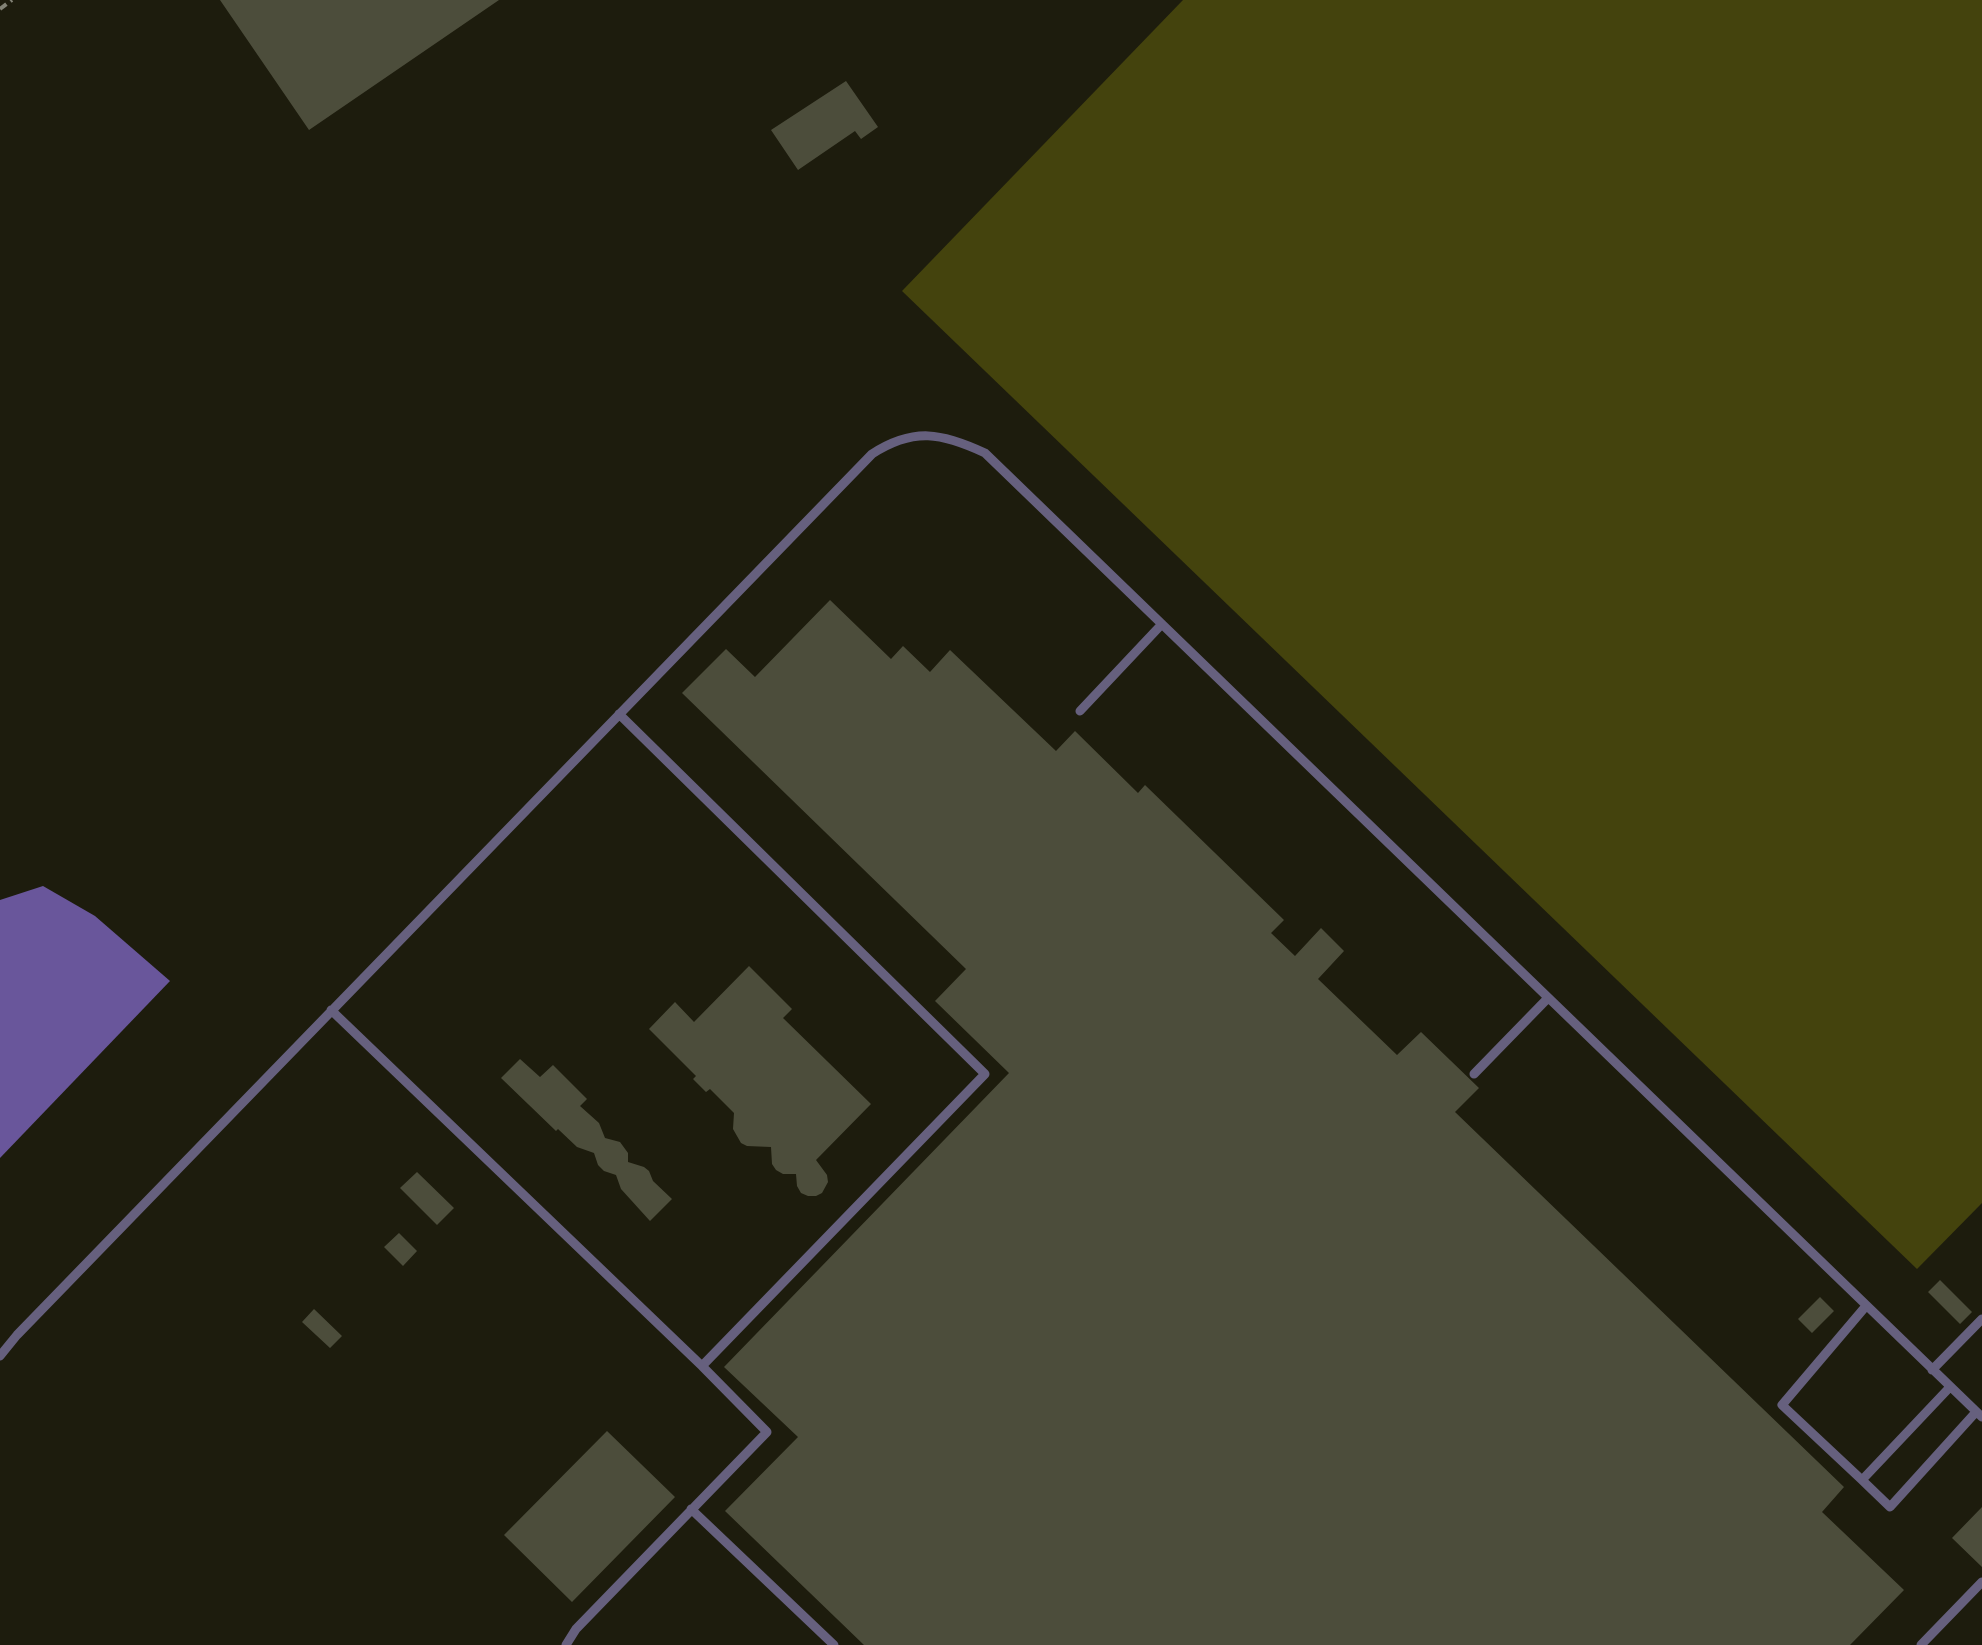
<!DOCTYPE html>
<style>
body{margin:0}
canvas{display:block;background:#1d1c0d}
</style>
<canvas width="1982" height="1645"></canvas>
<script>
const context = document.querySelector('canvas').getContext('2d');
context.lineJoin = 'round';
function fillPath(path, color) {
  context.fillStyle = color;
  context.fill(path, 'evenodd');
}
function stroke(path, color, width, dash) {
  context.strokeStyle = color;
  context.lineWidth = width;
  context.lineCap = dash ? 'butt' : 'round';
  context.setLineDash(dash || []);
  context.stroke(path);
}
fillPath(new Path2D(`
 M1183,0H1982V1203L1917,1269L902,291Z`), '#44430d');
fillPath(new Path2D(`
 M43,886L95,916L170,981L0,1158V900Z`), '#69569b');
fillPath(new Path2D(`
 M220,0H499L309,130Z
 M846,81L878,127L861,139L855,131L798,170L771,130Z
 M830,600L891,659L903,646L930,672L950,650L1056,751L1075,731L1138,793L1145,785L1284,920L1271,933L1295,956L1321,928L1344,951L1318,979L1397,1055L1421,1032L1479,1088L1455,1112L1844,1487L1822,1512L1904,1590L1850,1645H864L725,1511L798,1437L724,1367L1009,1073L935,1001L966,969L682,693L726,649L755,677Z
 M749,966L792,1009L783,1018L871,1104L816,1160L827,1175L828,1182L822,1193L816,1196H808L801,1193L797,1186L796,1174H783L776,1170L772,1164L771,1147L747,1146L741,1143L733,1129L734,1113L710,1089L706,1092L693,1079L696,1076L649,1029L675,1002L694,1022Z
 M520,1059L540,1077L553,1065L587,1099L580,1106L599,1123L605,1138L620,1142L628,1153V1162L644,1167L649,1171L653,1181L672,1199L650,1221L621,1189L616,1175L604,1171L598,1165L594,1153L577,1147L558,1129L556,1131L501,1078Z
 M417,1172L454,1208L437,1225L400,1188Z
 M399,1233L417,1251L403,1266L384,1247Z
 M1940,1280L1972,1312L1960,1324L1928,1292Z
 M1820,1297L1834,1311L1812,1333L1798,1319Z
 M314,1309L342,1336L330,1348L302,1322Z
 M607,1431L675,1497L572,1602L504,1535Z
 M1982,1507V1567L1952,1538Z`), '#4c4d3b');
stroke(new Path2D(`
 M0,9L12,0`), '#828275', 4, [8, 5]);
stroke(new Path2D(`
 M1080,711L1162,624
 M331,1010L702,1366L985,1074L619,714
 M1474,1074L1548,998
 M1866,1306L1782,1405L1862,1480L1950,1387
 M0,1356L17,1335L872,454C914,427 942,433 985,453L1982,1417
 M1932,1370L1982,1319
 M1862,1480L1890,1507L1976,1412
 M691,1509L834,1645
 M566,1645L576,1629L767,1432L702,1366
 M1921,1645L1982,1582`), '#66607e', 9);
</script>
